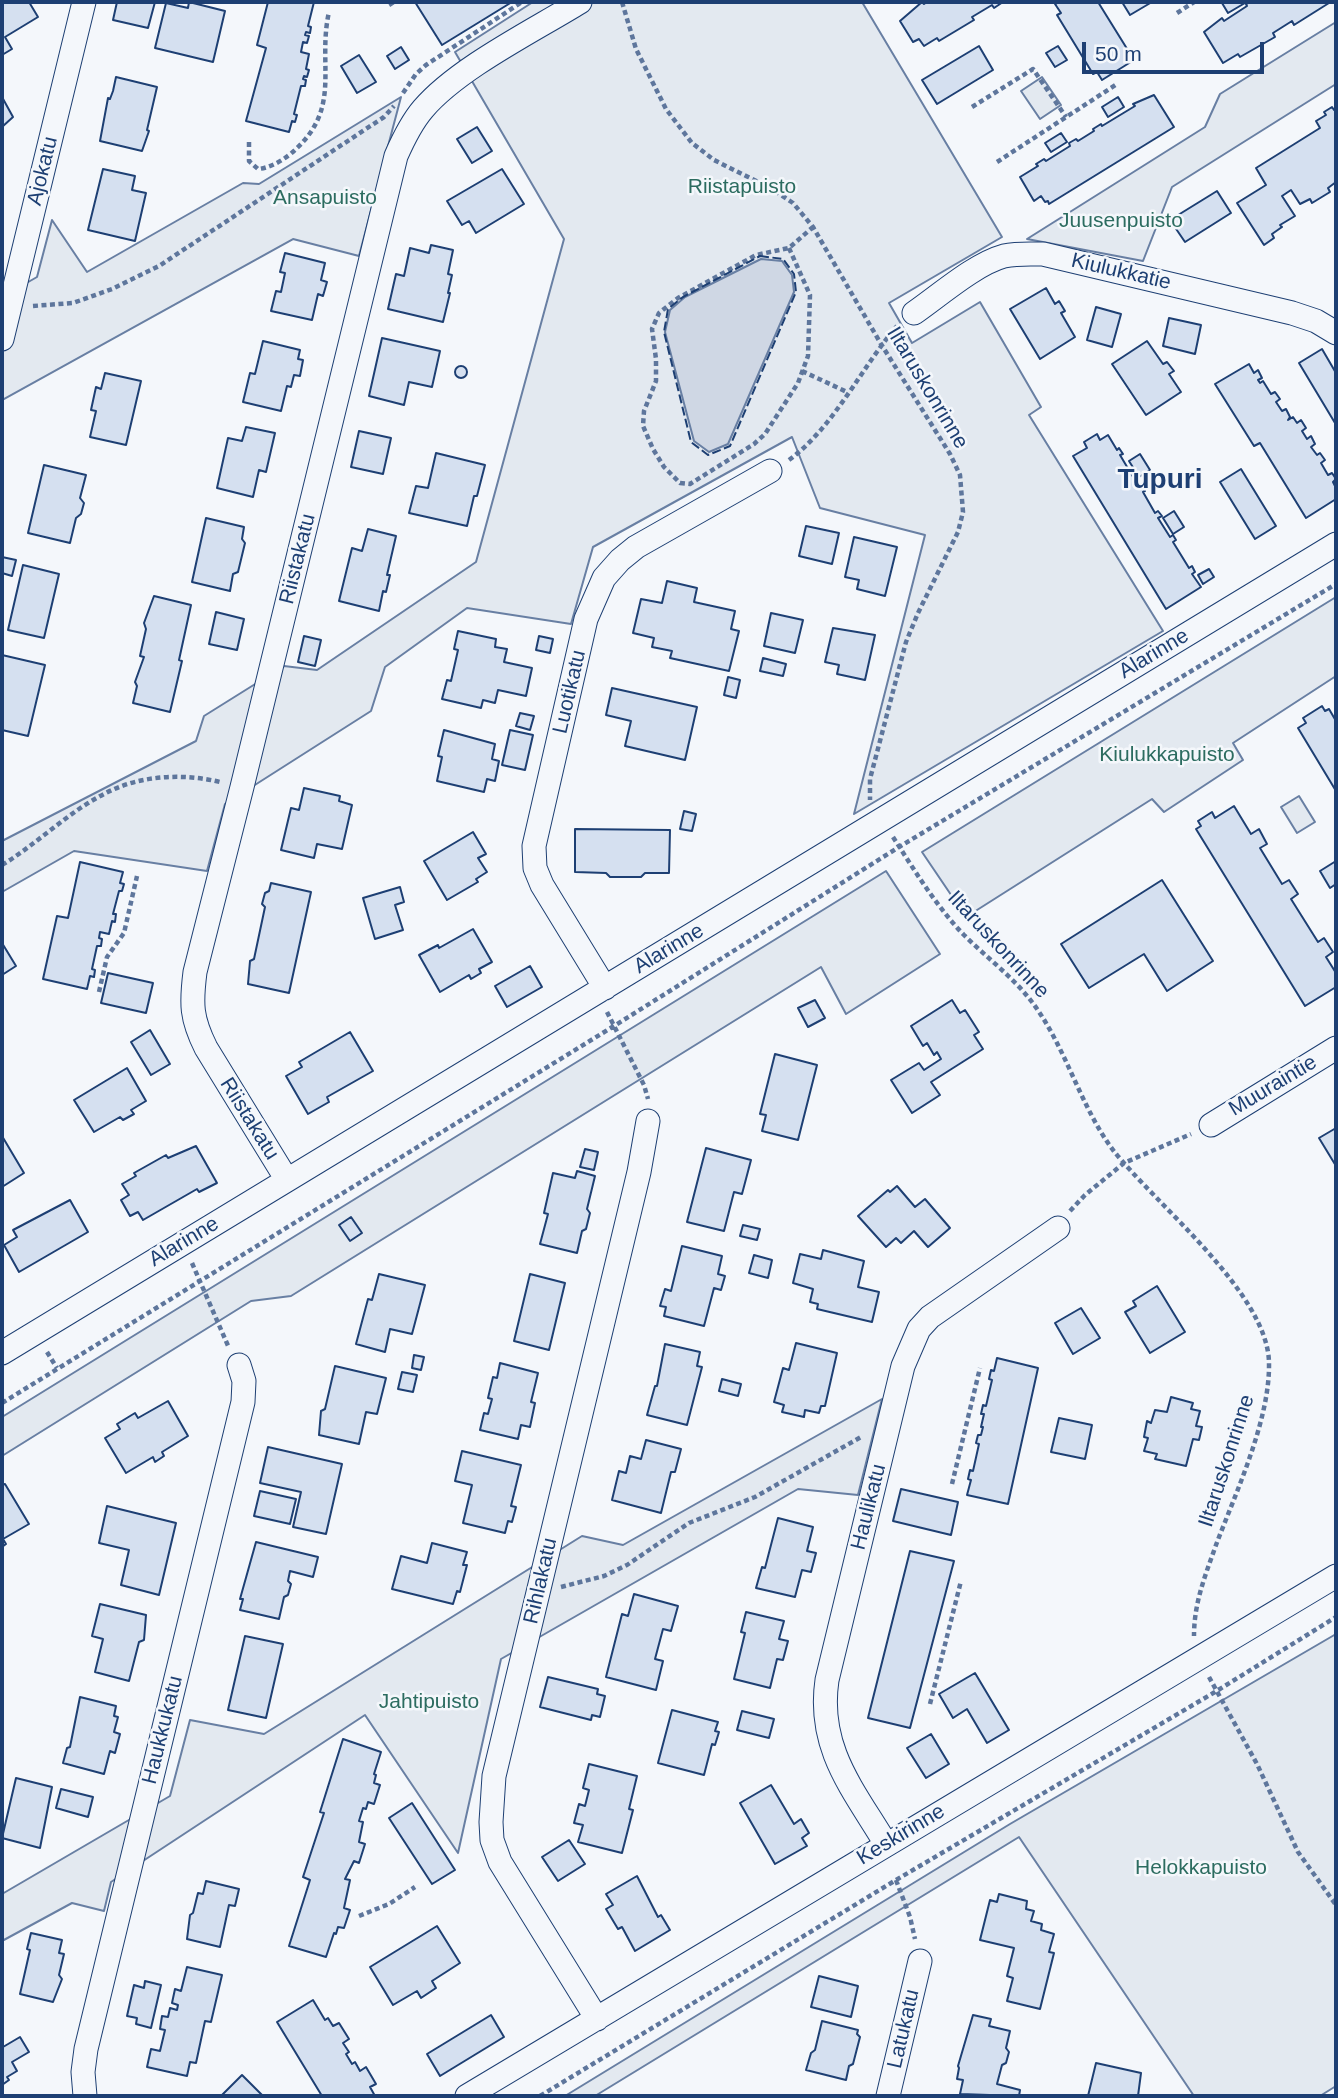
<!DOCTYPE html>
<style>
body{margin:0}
#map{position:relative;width:1338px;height:2098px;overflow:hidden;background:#f4f7fb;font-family:Helvetica,sans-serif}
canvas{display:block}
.frame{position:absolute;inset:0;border:4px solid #1d3f73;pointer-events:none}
.scale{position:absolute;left:1082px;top:42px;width:182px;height:32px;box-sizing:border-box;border:4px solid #1d3f73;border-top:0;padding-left:9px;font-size:21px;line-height:24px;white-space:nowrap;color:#1d3f73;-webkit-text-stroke:5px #f4f7fb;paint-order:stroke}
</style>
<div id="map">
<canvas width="1338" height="2098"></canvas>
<div class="frame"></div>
<div class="scale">50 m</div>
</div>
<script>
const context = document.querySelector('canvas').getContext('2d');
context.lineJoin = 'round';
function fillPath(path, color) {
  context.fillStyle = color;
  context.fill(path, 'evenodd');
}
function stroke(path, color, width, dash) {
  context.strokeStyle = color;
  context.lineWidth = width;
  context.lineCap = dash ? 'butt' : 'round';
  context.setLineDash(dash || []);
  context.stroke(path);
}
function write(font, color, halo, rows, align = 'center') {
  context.font = font + ' Helvetica,sans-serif';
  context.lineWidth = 5;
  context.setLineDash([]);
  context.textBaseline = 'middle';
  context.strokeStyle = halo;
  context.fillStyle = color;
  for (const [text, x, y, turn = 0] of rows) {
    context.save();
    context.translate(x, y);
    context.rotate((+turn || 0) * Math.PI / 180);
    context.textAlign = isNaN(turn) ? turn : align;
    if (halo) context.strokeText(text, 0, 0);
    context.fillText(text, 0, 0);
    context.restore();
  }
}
const green = new Path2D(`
 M533,2H862L1002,237L889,303L912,343L980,302L1041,407L1029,415L1163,631L854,814L925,535L820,508L792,437L593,547L571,624L467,608L385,667L371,711L225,804L207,871L74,851L2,892V841L196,741L204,716L284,666L317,670L476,562L564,239L455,52Z
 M1336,22V84L1172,187L1143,261L1027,239L1205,127L1220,94Z
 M1042,77L1061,105L1040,119L1021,91Z
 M401,97L359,256L293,239L2,400V297L37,277L52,220L87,272L243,183L259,184Z
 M1336,597V676L1233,743L1243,760L1164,812L1152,799L966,917L922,852Z
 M1299,796L1315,822L1297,833L1281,807Z
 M886,871L940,954L846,1014L821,967L291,1296L251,1301L2,1456V1417Z
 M882,1399L858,1495L798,1489L501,1659L458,1853L365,1715L111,1882L104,1911L72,1903L2,1941V1894L170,1796L190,1720L264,1734L582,1536L623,1545Z
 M1336,1634V2086L1320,2096H1194L1019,1837L595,2096H565L1010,1824Z`);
fillPath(green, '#e3e9f0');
stroke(green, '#687fa3', 2);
const water = new Path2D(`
 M761,259L782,261L792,275L794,292L728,444L709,452L694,441L665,332L670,310L685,297Z`);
fillPath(water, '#cfd7e4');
stroke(water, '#687fa3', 2);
const building = new Path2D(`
 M2,2H29L38,17L5,37L12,49L2,55Z
 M117,2H155L148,28L113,20Z
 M189,2L225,11L213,62L155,48L166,3L188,8Z
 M268,2H314L308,26L311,27L310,33L306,32L305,35L309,36L307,43L303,42L301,52L309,54L306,69L309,70L307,77L304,76L303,79L306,80L305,86H301L294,114L297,115L295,122L292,121L289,132L246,121L266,48L257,45Z
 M415,2H512L442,45Z
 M922,2L924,4L927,2H1003L994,8L992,5L972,17L974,20L939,41L937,38L924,46L919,39L913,42L900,21Z
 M1059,2H1098L1134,60L1102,80L1097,72L1093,74L1057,15L1061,13L1055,4Z
 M1122,2H1152L1130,15Z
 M1224,2H1244L1245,3L1228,13L1222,3Z
 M1250,2H1328L1329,3L1294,25L1292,21L1273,33L1275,37L1240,57L1238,54L1223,63L1204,32L1222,18L1224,21L1247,6L1246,4Z
 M979,46L993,70L937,104L922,80Z
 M1058,46L1067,60L1055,67L1046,53Z
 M401,47L409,60L395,69L387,56Z
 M359,55L376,82L357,93L341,66Z
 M116,77L157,87L147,130L149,131L142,151L100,141L108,98L110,99L113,91Z
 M1154,95L1174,127L1049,204L1048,201L1045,202L1041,196L1034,201L1020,177L1038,166L1036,164L1044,159L1046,161L1070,146L1069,143L1076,139L1078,141L1094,131L1093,129L1101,124L1102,126L1135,106L1133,104Z
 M2,97L13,117L2,127Z
 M1118,97L1124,107L1108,117L1102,107Z
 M1332,107L1334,110L1336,108V182L1328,188L1330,192L1312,203L1310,199L1300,204L1291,190L1282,196L1295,216L1280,225L1282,227L1272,234L1274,238L1264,245L1237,203L1266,185L1256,168L1320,128L1316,121L1326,115L1324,112Z
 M477,127L492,151L472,163L457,139Z
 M1061,133L1067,142L1051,152L1045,143Z
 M103,169L135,176L132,190L146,193L135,241L88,230Z
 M502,169L524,204L476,233L469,221L462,225L447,201Z
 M1217,191L1231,213L1185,242L1170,220Z
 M431,245L453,250L448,274L452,275L448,293H450L443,322L388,309L396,274L404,276L410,248L429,253Z
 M285,253L325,263L321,280L327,282L323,296L318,294L312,320L271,311L276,291L281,292L285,273L280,272Z
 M1046,288L1055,304L1059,301L1065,311L1061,313L1075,337L1040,359L1010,309Z
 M1096,307L1121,314L1112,347L1087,340Z
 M1169,318L1201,325L1195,354L1163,346Z
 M382,338L440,351L432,387L409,382L404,405L369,396Z
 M263,341L300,350L298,359L303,360L300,376L294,375L291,387L287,386L281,411L243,402L250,373L255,374Z
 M1147,341L1163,364L1167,362L1174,371L1169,374L1181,392L1146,415L1112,364Z
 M1322,349L1336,373L1335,423L1299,363Z
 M1249,364L1254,373L1258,370L1262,378L1258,380L1260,383L1263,381L1271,394L1275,392L1280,399L1276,402L1282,411L1286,409L1290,417L1288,420L1293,417L1297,423L1301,420L1306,428L1302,431L1307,439L1311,436L1315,444L1311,447L1317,455L1320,453L1325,460L1321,463L1328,475L1332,473L1336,479L1333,482L1336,488V499L1306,518L1260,443L1254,446L1215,384Z
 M455 372a6 6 0 1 1 12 0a6 6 0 1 1-12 0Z
 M105,373L141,381L126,445L90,437L96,411L91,410L96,387L101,389Z
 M246,427L275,433L266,472L259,470L253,497L217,488L228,438L242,441Z
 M359,431L391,438L383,474L351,467Z
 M1097,434L1100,440L1108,435L1117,450L1119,448L1123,454L1120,455L1139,487L1142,485L1145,491L1143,492L1155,513L1158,511L1162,516L1158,518L1170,537L1173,535L1176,540L1173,542L1189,568L1192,566L1195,572L1192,574L1201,587L1166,609L1073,456L1087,448L1084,442Z
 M436,453L485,465L477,496H474L467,526L409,513L416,486L428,488Z
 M1140,454L1150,470L1139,477L1129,461Z
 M44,465L86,475L80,498L84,503L81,514L76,518L70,543L28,533Z
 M1241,469L1276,526L1255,539L1220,482Z
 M1174,511L1184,527L1173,534L1163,518Z
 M206,518L244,527L242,539L245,543L238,572L233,574L230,591L192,582Z
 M806,526L839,533L832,564L799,556Z
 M368,529L396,536L387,575H390L386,592L383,591L379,611L339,601L352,548L362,551Z
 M854,537L897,547L885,596L857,589L859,580L845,577Z
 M2,557L16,560L12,576L2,573Z
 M23,565L59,574L44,638L8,630Z
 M1209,569L1214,577L1203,584L1198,575Z
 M667,581L697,588L694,602L735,611L731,629L739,631L729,671L670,658L672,651L652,647L654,638L633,633L641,599L662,603Z
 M154,596L191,605L179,660L182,661L170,712L133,703L137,686L135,682L144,657L140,656L146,629L144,623Z
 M216,612L244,619L237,650L209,644Z
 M771,613L803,620L795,653L764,646Z
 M833,628L875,635L865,680L837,674L839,665L825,662Z
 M458,631L496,639L495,647L507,649L504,662L532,668L526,696L498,690L495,703L483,700L481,708L442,699L447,680L451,681L458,650L454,649Z
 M304,636L321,640L315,666L298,662Z
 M539,636L553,639L550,653L536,650Z
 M2,655L45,665L28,736L2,730Z
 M763,658L786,664L783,676L760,671Z
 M728,677L740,680L736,698L724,695Z
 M612,688L697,707L685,760L625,746L631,721L606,715Z
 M1322,706L1325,711L1329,709L1336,721V791L1298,728L1306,723L1303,718Z
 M520,713L534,716L530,730L516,726Z
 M444,730L495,744L492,759L499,761L495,781L487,779L484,792L437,781L442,757L438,756Z
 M510,730L533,735L525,770L502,765Z
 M304,788L340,796L339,801L352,805L342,849L317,844L314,858L281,850L291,808L299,810Z
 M1234,806L1251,834L1259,829L1267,844L1260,848L1282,884L1289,880L1298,894L1291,899L1318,942L1324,938L1333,952L1326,957L1336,973V987L1305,1006L1196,829L1201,826L1198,821L1212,812L1215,818Z
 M684,811L696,814L692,831L680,829Z
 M575,829L670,830L669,873H645L641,877H610L606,873L575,872Z
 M473,832L486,854L478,858L487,872L476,879L478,882L447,900L424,861Z
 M1336,861V884L1330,888L1320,871Z
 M80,862L123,872L120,883L124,884L122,891H119L113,914H116L115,922L112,921L109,934L100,932L99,938L102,939L101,946H97L92,969L95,970L94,977L90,976L87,989L43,979L57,916L68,918Z
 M1162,880L1213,961L1167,991L1144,954L1089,988L1061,944Z
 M271,883L311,892L289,993L248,984L250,961L254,959L265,907L262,904L265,893L269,891Z
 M400,887L404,902L395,905L403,930L375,939L363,898Z
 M473,929L492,962L479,969L481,973L471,979L469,975L440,992L419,955L438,945L439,948Z
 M2,943L16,966L2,975Z
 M530,966L542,987L507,1007L495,986Z
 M108,973L153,983L146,1013L101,1003Z
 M815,1000L825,1018L808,1027L798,1008Z
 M952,1000L960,1013L965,1010L979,1032L974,1035L983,1049L931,1082L940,1095L912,1113L891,1080L919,1063L924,1070L941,1059L937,1052L934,1055L927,1043L923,1046L911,1026Z
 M150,1030L170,1064L151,1075L131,1042Z
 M350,1032L373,1071L327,1097L329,1102L308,1114L286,1076L302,1067L299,1062Z
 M775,1054L817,1065L798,1140L762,1131L766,1115L760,1114Z
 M127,1068L146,1101L131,1110L134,1114L123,1120L120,1117L94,1132L74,1100Z
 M1336,1128V1166L1319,1138Z
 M2,1136L24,1173L2,1187Z
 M196,1146L217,1183L199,1192L197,1189L143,1220L138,1212L130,1216L121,1200L129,1195L122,1184L136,1176L134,1173L166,1155L168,1158Z
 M706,1148L751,1160L742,1194L734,1192L724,1231L687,1222Z
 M585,1149L598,1152L594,1170L580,1167Z
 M577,1171L595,1176L587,1209L590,1213L586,1229L582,1231L577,1253L540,1244L548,1214L544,1213L553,1173L575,1178Z
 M897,1186L915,1207L925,1199L950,1228L928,1247L914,1231L901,1243L896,1238L886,1247L858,1216L888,1190L890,1192Z
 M70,1200L88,1232L19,1272L4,1245L17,1237L13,1230Z
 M351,1217L362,1233L350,1241L339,1225Z
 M743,1225L760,1229L757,1240L740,1236Z
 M682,1246L722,1256L718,1274L725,1276L721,1290L714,1288L704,1326L664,1316L666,1307L660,1306L665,1289L671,1291Z
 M823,1250L864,1261L858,1287L879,1292L872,1322L817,1309L818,1304L810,1302L813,1289L793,1283L800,1254L821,1259Z
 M754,1255L772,1260L768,1278L749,1273Z
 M379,1274L425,1285L412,1334L390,1329L385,1352L356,1344L368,1299L372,1300Z
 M530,1274L565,1283L549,1350L514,1341Z
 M1157,1286L1185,1332L1150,1353L1125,1312L1136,1306L1133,1301Z
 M1081,1308L1100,1338L1073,1354L1055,1323Z
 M796,1343L837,1353L825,1406H821L819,1413L805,1410L804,1417L782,1412L784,1405L774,1402L783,1368L789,1370Z
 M665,1344L700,1352L697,1366L702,1367L687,1425L647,1415L655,1386H657Z
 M414,1355L424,1357L421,1370L412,1368Z
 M997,1358L1038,1368L1008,1504L967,1495L971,1480L968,1479L970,1470L973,1471L979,1444L976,1443L978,1435H981L983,1427H981L984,1414H981L983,1405L986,1406L992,1380L989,1379L991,1370L994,1371Z
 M500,1363L538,1373L531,1402L535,1403L530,1427L521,1425L518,1439L480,1430L484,1413L488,1414L492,1399L488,1398L493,1377L497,1378Z
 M335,1366L386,1378L377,1414L366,1412L359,1444L319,1435L321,1411L325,1409Z
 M402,1372L417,1375L413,1392L398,1389Z
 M722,1379L741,1384L738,1396L719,1391Z
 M1171,1397L1193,1403L1191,1409L1200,1411L1196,1426L1202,1427L1199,1440L1193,1439L1186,1466L1155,1459L1157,1454L1144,1451L1148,1438L1144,1437L1147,1421L1151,1423L1155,1410L1167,1412Z
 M168,1401L188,1436L162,1452L164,1456L155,1462L153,1457L126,1473L105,1438L120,1429L117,1424L135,1413L138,1418Z
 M1059,1418L1092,1425L1085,1459L1051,1452Z
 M646,1440L681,1449L675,1472H671L661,1513L612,1500L619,1471L626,1473L630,1456L641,1459Z
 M268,1447L342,1464L326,1534L293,1527L301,1492L260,1483Z
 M462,1451L521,1465L511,1506L516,1507L512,1522L508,1521L505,1533L463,1523L472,1485L455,1481Z
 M5,1484L29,1524L3,1539L6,1544L2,1547V1485Z
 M901,1489L958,1502L951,1535L893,1521Z
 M260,1491L296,1499L290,1524L254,1516Z
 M107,1506L176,1523L159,1595L121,1585L129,1550L99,1543Z
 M778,1518L813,1527L807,1551L816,1553L811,1572L802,1570L795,1597L756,1588L762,1567L765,1568Z
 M256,1542L318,1557L313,1577L290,1571L288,1581L291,1584L288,1595L284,1597L279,1619L240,1610L243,1599H240Z
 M432,1543L467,1552L463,1565H467L460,1592L457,1591L453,1604L392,1589L401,1556L427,1563Z
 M910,1551L954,1561L910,1728L868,1718Z
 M634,1594L678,1606L671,1631L663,1629L655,1659L663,1661L656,1690L606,1677L622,1614L628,1616Z
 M100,1604L146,1615L144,1640L139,1642L129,1681L95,1672L103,1639L92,1636Z
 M746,1612L784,1621L779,1639L788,1641L783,1660L777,1659L770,1688L734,1679L745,1633L741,1632Z
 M245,1636L283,1644L266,1718L228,1710Z
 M975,1673L1009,1730L987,1743L967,1709L953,1718L939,1694Z
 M548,1677L598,1689L597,1694L605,1696L600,1717L592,1715L591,1720L540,1707Z
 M80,1697L116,1706L114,1716L118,1717L114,1732L120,1734L115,1753L110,1751L104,1774L63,1763L67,1748L70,1747Z
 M672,1710L718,1722L715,1731L719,1732L715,1745L712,1744L704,1775L658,1763Z
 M742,1711L774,1719L769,1738L737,1730Z
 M931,1734L949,1764L926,1778L907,1748Z
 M343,1739L381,1752L374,1774L376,1775L374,1783L380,1785L374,1804L368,1802L366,1809L363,1808L359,1821L363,1822L359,1842L365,1844L359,1863L354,1861L345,1879L350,1880L344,1908L350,1910L344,1928L338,1927L336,1934L334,1933L326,1957L289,1946L310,1880L303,1877L324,1813L320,1812Z
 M589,1764L637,1776L629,1809L633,1810L622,1853L578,1842L583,1825L574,1823L579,1804L585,1806L589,1790L583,1788Z
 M16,1778L52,1787L40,1848L2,1838Z
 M771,1785L794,1824L801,1819L809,1833L802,1838L807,1846L775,1864L740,1803Z
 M61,1789L93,1797L88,1817L56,1808Z
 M412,1803L455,1870L432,1884L389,1818Z
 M569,1840L585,1864L558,1881L542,1857Z
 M637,1876L658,1917L661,1915L670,1930L635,1951L622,1927L618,1929L606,1909L613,1905L606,1894Z
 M206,1881L239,1889L235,1906L229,1905L220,1947L187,1939L190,1915L193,1913L198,1893L203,1894Z
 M999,1894L1027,1901L1026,1909L1034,1911L1031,1921L1042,1924L1041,1930L1054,1934L1049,1952L1054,1953L1040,2009L1007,2001L1013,1978L1007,1976L1014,1948L980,1940L990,1900L997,1902Z
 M437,1926L460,1963L432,1981L436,1988L421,1998L417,1991L393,2005L370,1967Z
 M31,1933L62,1940L59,1953L64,1954L59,1975L62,1979L53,2002L20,1994L30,1950L27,1949Z
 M187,1967L222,1975L211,2022L205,2021L196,2063L190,2062L187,2076L147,2067L151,2049L160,2051L165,2030L160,2029L162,2016L168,2017L170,2008L177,2010L178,2005L172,2003L175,1989L181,1991Z
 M819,1976L858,1986L851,2017L811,2007Z
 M145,1981L161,1985L151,2028L136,2024L137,2018L127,2016L134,1985L144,1988Z
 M313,2000L325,2020L328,2018L333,2026L339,2023L349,2039L343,2043L349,2052L346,2054L352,2064L355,2062L360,2071L366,2067L376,2084L370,2087L375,2096H322L277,2022Z
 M491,2015L504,2037L440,2076L427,2054Z
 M973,2015L991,2019L989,2026L1010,2031L1006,2048L1009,2052L1006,2063L1002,2065L997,2084L1020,2090L1019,2096L960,2094L963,2080L957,2079L959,2068L958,2066Z
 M822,2021L858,2030L857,2034L860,2037L853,2064L849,2066L846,2080L806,2070L811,2053L815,2050Z
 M20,2037L29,2052L12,2062L17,2071L7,2077L9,2080L2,2085V2045L3,2047Z
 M1096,2063L1141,2073L1138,2096H1088Z
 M242,2075L263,2096H221Z`);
fillPath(building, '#d5e0f0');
stroke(building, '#1d3f73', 2);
const minor = new Path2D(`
 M914,313C940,295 975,264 1004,256C1018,253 1030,254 1043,254L1292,313L1316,321L1336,333
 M2,339L84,2
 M605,988L542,885L535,868L534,846L586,619L604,578L620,560L636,547L770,471
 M1211,1125L1336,1048
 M287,1180L206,1048C191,1018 191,1004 195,972L242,787L396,156C403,140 411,123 423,109C458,68 533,31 580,2
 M2,1353L1336,544
 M886,1844C853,1789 817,1748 827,1680L903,1366L919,1329L930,1317L1058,1228
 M597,2019L500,1862L492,1840L491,1822L494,1776L639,1172L648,1121
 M85,2096L83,2072L86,2049L243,1402L244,1381L239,1365
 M467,2096L1336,1576
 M888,2096L920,1961`);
stroke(minor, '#1d3f73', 25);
stroke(new Path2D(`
 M622,2L636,49L666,109L692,143L714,160L772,189L793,203L813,227L881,344L950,454L960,475L963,512L958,532L918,613L906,642L870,779V800
 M389,5L394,2
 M1177,13L1194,2
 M403,93L416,74L426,65L522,2
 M972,107L1033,69L1066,117
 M249,142V161L258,169C271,168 287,158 296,149C342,106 317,65 329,12
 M997,162L1117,84
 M789,248L810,295L808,356L798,383L765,434L754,444L690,484L680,483L664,467L653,449L643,426L644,411L656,381V359L652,329L659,313L678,298L756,255L789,248L813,227
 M33,306L73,303L112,289L159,266L384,117L394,106
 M802,371L847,392
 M789,460C834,427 861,368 897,326
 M893,837C915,871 936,906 964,935C986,957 1013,977 1032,1002C1066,1047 1080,1106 1113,1150C1156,1205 1268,1293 1269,1363C1270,1420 1236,1492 1216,1545C1205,1576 1194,1603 1194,1636
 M2,865C37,844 67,813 104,794C139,775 183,773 220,782
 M99,992L107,957L124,933L137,876
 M607,1012L644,1085L648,1099
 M1070,1211L1085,1195L1124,1163L1191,1134
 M192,1263L229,1348
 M47,1352L57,1368
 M2,1403L614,1026L899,847L1336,584
 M952,1484L980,1368
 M561,1587L604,1576L627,1565L689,1523L755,1497L861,1437
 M1209,1677L1257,1764L1298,1852L1336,1905
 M930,1704L961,1581
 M896,1880L910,1917L915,1939
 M359,1916L389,1904L415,1887
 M540,2096L896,1880L1215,1692L1336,1617`), '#5e769c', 4.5, [5, 3.5]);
stroke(minor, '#f4f7fb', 23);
stroke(new Path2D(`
 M760,256L783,259L794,274L796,292L730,446L708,455L691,442L664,332L668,309L683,297Z`), '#1d3f73', 2, [9, 3.5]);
write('21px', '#1d3f73', '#f4f7fb', [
 ["Ajokatu",43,171,-76],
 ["Kiulukkatie",1121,272,13],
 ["Iltaruskonrinne",927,388,59],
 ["Riistakatu",298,559,-76],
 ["Alarinne",1154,654,-31],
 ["Luotikatu",570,692,-77],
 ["Iltaruskonrinne",998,945,47],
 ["Alarinne",669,949,-31],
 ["Muuraintie",1273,1086,-31],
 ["Riistakatu",249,1119,58],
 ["Alarinne",184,1242,-31],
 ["Iltaruskonrinne",1227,1461,-72],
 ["Haulikatu",869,1507,-76],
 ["Rihlakatu",541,1581,-77],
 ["Haukkukatu",163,1730,-76],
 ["Keskirinne",901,1835,-31],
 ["Latukatu",904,2029,-77]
]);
write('21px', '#2c6c60', '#f4f7fb', [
 ["Riistapuisto",742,187],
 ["Ansapuisto",325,198],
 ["Juusenpuisto",1121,221],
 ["Kiulukkapuisto",1167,755],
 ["Jahtipuisto",429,1702],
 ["Helokkapuisto",1201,1868]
]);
write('bold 28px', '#1d3f73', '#f4f7fb', [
 ["Tupuri",1160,480]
]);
</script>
